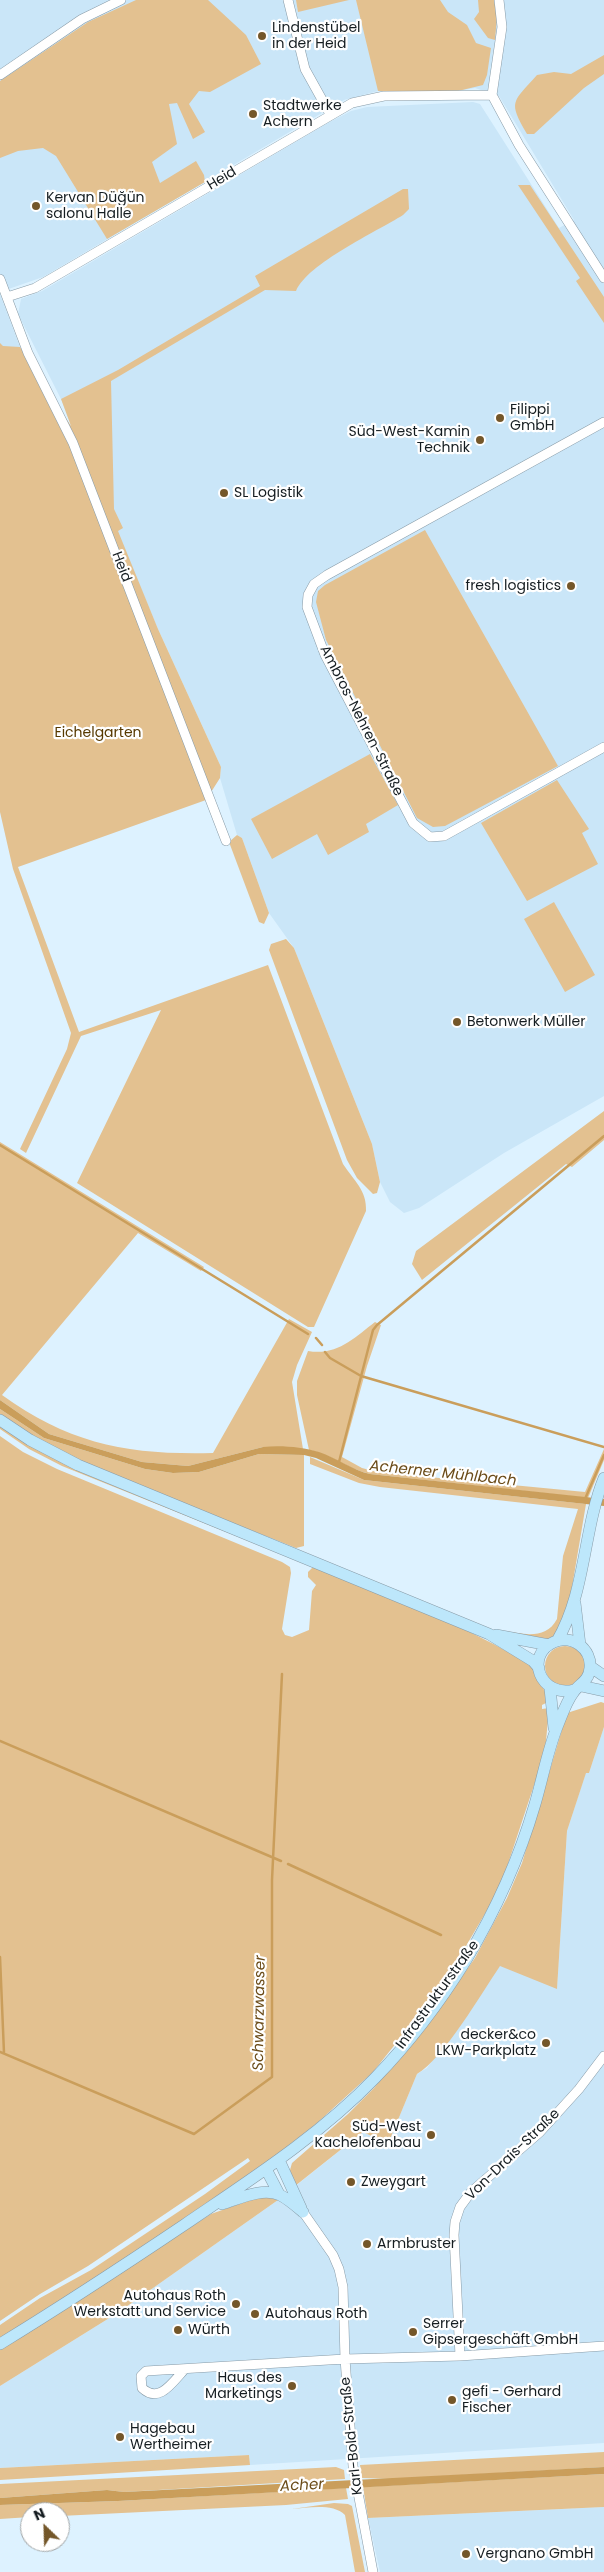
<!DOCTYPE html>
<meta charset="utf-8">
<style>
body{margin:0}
#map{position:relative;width:604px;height:2572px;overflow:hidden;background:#ddf2ff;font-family:Poppins,sans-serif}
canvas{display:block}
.north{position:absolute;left:20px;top:2502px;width:50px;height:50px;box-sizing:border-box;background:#fff;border:1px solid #a1a5a6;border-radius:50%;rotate:336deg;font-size:14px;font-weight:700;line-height:20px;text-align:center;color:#151d21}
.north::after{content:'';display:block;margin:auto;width:18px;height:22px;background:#74572a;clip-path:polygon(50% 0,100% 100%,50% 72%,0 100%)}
</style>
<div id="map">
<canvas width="604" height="2572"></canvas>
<div class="north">N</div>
</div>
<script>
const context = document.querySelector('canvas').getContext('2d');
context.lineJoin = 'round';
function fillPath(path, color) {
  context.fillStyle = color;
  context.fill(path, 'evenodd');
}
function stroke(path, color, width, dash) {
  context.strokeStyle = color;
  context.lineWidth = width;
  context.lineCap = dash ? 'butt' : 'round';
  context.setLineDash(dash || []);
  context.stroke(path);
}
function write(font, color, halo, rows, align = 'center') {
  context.font = font + ' Poppins,sans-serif';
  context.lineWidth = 4.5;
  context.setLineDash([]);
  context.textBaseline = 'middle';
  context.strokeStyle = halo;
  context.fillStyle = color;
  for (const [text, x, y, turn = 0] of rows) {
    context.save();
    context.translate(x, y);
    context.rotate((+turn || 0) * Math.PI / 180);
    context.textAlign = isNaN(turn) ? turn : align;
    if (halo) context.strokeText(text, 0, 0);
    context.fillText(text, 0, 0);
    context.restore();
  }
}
fillPath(new Path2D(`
 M0,0H604V1096L504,1153L419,1208L404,1213L390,1202L380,1182L372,1144L294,948L269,913L242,838L237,835L220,778L221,767L158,629L61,399L18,314L21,299L42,291L328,123L351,111L367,107L473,102L480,104L559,228L574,220L499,96L475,88L458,91H378L344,100L43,277L0,292Z
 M0,294L20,347L0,353Z
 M604,1727V2443L250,2465L249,2455L0,2468V2386L119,2312L278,2200L363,2132L388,2144L417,2074L427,2068L500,1965L557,1988L567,1831L586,1772L589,1773Z
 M604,2507V2572H380L368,2518Z`), '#cae6f8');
fillPath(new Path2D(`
 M136,0H208L246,35L261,64L210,92L199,91L189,104L205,132L193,139L177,103L169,104L177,144L152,162L160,183L196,161L204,175L205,182L107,239L56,156L43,148L18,151L0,158V81L88,22Z
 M296,0H349L298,12Z
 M356,0H440L448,12L467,25L476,43L491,48L487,75L483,85L458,91H378Z
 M478,0H494L497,17L495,40L488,38L474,19L479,12Z
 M604,55V74L584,88L534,134H527C508,101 512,103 537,75L554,72L571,74Z
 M518,185H530L604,297V323L576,281L580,278Z
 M403,189H408L409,209L403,215C376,232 308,263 296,291L265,290L111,381L114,509L123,528L118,531L158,629L221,767L220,778L206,800L18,867L79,1032L268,965L343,1164C354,1181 367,1190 366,1211L314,1327H308L77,1183L161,1010L81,1036L26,1153L20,1149L67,1049L71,1033L13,869L0,812V343L3,346L20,347L71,426L61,399L118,370L260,286L255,276Z
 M425,530L558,766L445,826L433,827L417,818L326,640L316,602L318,591L325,585Z
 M370,754L398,805L366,824L369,832L328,855L317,834L272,859L251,819Z
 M557,780L589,829L582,833L598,864L527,901L481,823Z
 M237,835L242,838L269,913L264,924L259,922L229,842Z
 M554,902L595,975L565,992L524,919Z
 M286,939L294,948L372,1144L380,1182L377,1193L373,1194L357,1178L347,1160L269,950L271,944Z
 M604,1111V1140L572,1167L566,1164L422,1280L412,1264L416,1251Z
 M0,1142L204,1267L201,1271L138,1233L2,1395C71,1445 130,1455 213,1453L289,1319L312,1332L297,1365L292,1382L303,1449L263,1447L188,1466L142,1462L49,1434L0,1400Z
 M375,1322L381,1325L367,1366L342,1457L362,1468L377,1472L585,1492L604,1449V1460L588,1498L370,1474C348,1469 331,1454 309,1450L297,1395V1381L308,1351C337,1356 354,1338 375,1322Z
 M0,1409L44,1438L145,1469L173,1473L199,1472L259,1454L304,1455V1546L296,1548C198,1508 88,1474 0,1415Z
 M0,1424L291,1558L62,1466L29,1449L0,1429Z
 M0,1436L23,1452L57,1469L282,1562L290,1567L291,1573L282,1629L285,1635L292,1637L309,1630L312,1591L316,1585L308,1577V1572L314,1566C389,1597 465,1624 533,1667C536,1680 547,1689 548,1702L542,1705V1709L549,1708L545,1752L500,1888L445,1982L373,2072L317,2123L274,2157L125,2259L0,2338V2325L40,2298L91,2270L205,2194L250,2161L248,2158L88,2266L40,2294L0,2321Z
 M310,1457L364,1480L586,1504L570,1599L558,1634L546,1640L504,1631C524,1634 546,1640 557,1619L563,1556L578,1509L380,1487L359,1483L310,1464Z
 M545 1666a20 20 0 1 1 40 0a20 20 0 1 1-40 0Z
 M601,1702L604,1703V1727L589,1773H586L567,1831L557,1989L500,1966C481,1994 444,2058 417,2074L388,2144L363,2132L295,2186L290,2170L292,2163L348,2114L374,2088L438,2011L475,1958L507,1898L522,1863L567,1713Z
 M262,2196L278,2200L119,2312L0,2386V2350L211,2214Z
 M604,2452V2467L392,2479L362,2478L360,2465Z
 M249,2455L250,2465L0,2480V2468Z
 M336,2467L344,2470L345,2479L124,2492L107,2490L0,2498V2484Z
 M604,2474V2507L368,2518L363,2487Z
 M346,2488L348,2499L286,2505L60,2516V2512H30V2517L0,2519V2505L118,2501Z
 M334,2503L348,2504L352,2506L365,2572H355L345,2515C333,2503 307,2508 292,2509Z`), '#e3c190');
fillPath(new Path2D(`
 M0,1400L49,1434L142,1462L188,1466L263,1447C281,1445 302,1447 319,1452C337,1458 352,1470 370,1474L604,1499V1506L364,1480L316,1458L304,1455L259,1454L199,1472L173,1473L145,1469L44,1438L0,1409Z
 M604,2467V2474L118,2501L0,2505V2498L107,2490L124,2492Z`), '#ca9e5b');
stroke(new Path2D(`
 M0,1145L308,1334
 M316,1338L322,1345
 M325,1352L330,1358L361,1376L604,1447
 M339,1462L373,1330L377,1325L604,1136
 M585,1499L604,1455
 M0,1741L281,1861
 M288,1864L441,1935
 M0,1957L4,2053
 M0,2052L194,2134L272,2077V1880L282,1674`), '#ca9e5b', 2.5);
const street = new Path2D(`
 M288,0L305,69L330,114
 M499,0L502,27L492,95L519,145L604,278
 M0,75L82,19L121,0
 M0,279L28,353L73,443L226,841
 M7,297L35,288L352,103L384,96L492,95
 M604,422L327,575L314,584L308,595L307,607L325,655L413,823L430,837L444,836L604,747
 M604,2056L579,2089L540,2132L471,2192L460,2207L455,2222L454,2235L460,2356L604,2346
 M303,2212L333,2255L339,2269L343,2287L345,2359L353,2466L373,2572
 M184,2370C172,2383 159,2404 142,2388L141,2376L146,2371L345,2359L460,2356`);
const secondary = new Path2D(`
 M0,1420L30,1440L78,1465L489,1634L533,1661L539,1668
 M575,1603L580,1645
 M496,1635L549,1645
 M557,1641C586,1592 583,1530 604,1478
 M591,1667L604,1676
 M581,1686L604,1691
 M550,1688L554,1728
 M279,2160L301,2208
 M266,2169L279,2194
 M222,2204C239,2199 262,2187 280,2195C288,2199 296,2206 303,2212
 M0,2344C62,2306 123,2266 184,2225C250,2180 319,2136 375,2078C409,2043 440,2002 466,1960C496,1910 519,1859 535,1804C543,1777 548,1748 559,1722C563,1712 567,1701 573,1693C578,1684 589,1682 590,1668C592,1649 572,1634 554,1642C524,1655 540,1698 574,1690`);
stroke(street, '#889ba7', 10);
stroke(secondary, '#889ba7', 12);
stroke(street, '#fff', 9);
stroke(secondary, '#bde7fb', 11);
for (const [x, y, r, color] of [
 [262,36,5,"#74572a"],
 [253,114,5,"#74572a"],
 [36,206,5,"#74572a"],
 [500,418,5,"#74572a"],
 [480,440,5,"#74572a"],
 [224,493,5,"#74572a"],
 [571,586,5,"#74572a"],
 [457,1022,5,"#74572a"],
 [546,2043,5,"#74572a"],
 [431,2135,5,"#74572a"],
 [351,2182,5,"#74572a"],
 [367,2244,5,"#74572a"],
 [236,2304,5,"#74572a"],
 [255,2314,5,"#74572a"],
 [178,2330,5,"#74572a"],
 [413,2332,5,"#74572a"],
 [292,2386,5,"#74572a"],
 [452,2400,5,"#74572a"],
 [120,2437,5,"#74572a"],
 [466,2554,5,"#74572a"]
]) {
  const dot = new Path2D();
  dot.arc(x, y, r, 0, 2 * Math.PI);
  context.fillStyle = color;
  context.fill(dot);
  stroke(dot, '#fff', 2);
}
write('14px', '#151d21', '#fff', [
 ["Lindenstübel",272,28],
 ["in der Heid",272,44],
 ["Stadtwerke",263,106],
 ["Achern",263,122],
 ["Kervan Düğün",46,198],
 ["salonu Halle",46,214],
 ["Filippi",510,410],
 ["GmbH",510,426],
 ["Süd-West-Kamin",470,432,"right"],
 ["Technik",470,448,"right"],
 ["SL Logistik",234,493],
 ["fresh logistics",561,586,"right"],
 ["Betonwerk Müller",467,1022],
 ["decker&co",536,2035,"right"],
 ["LKW-Parkplatz",536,2051,"right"],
 ["Süd-West",421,2127,"right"],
 ["Kachelofenbau",421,2143,"right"],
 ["Zweygart",361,2182],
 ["Armbruster",377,2244],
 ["Autohaus Roth",226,2296,"right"],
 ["Werkstatt und Service",226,2312,"right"],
 ["Autohaus Roth",265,2314],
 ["Serrer",423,2324],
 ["Gipsergeschäft GmbH",423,2340],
 ["Würth",188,2330],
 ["Haus des",282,2378,"right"],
 ["Marketings",282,2394,"right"],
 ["gefi - Gerhard",462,2392],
 ["Fischer",462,2408],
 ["Hagebau",130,2429],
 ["Wertheimer",130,2445],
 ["Vergnano GmbH",476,2554]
], 'left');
write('14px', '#151d21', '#fff', [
 ["Heid",222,179,-31],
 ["Heid",121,567,69],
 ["Ambros-Nehren-Straße",361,721,63],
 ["Infrastrukturstraße",438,1995,-54],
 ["Von-Drais-Straße",513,2155,-44],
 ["Karl-Bold-Straße",352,2436,-96]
]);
write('14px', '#573900', '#fff', [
 ["Eichelgarten",98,733]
]);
write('italic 15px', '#6b4c19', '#fff', [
 ["Acherner Mühlbach",443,1474,6],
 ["Schwarzwasser",260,2013,-89],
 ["Acher",302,2486,-3]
]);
</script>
